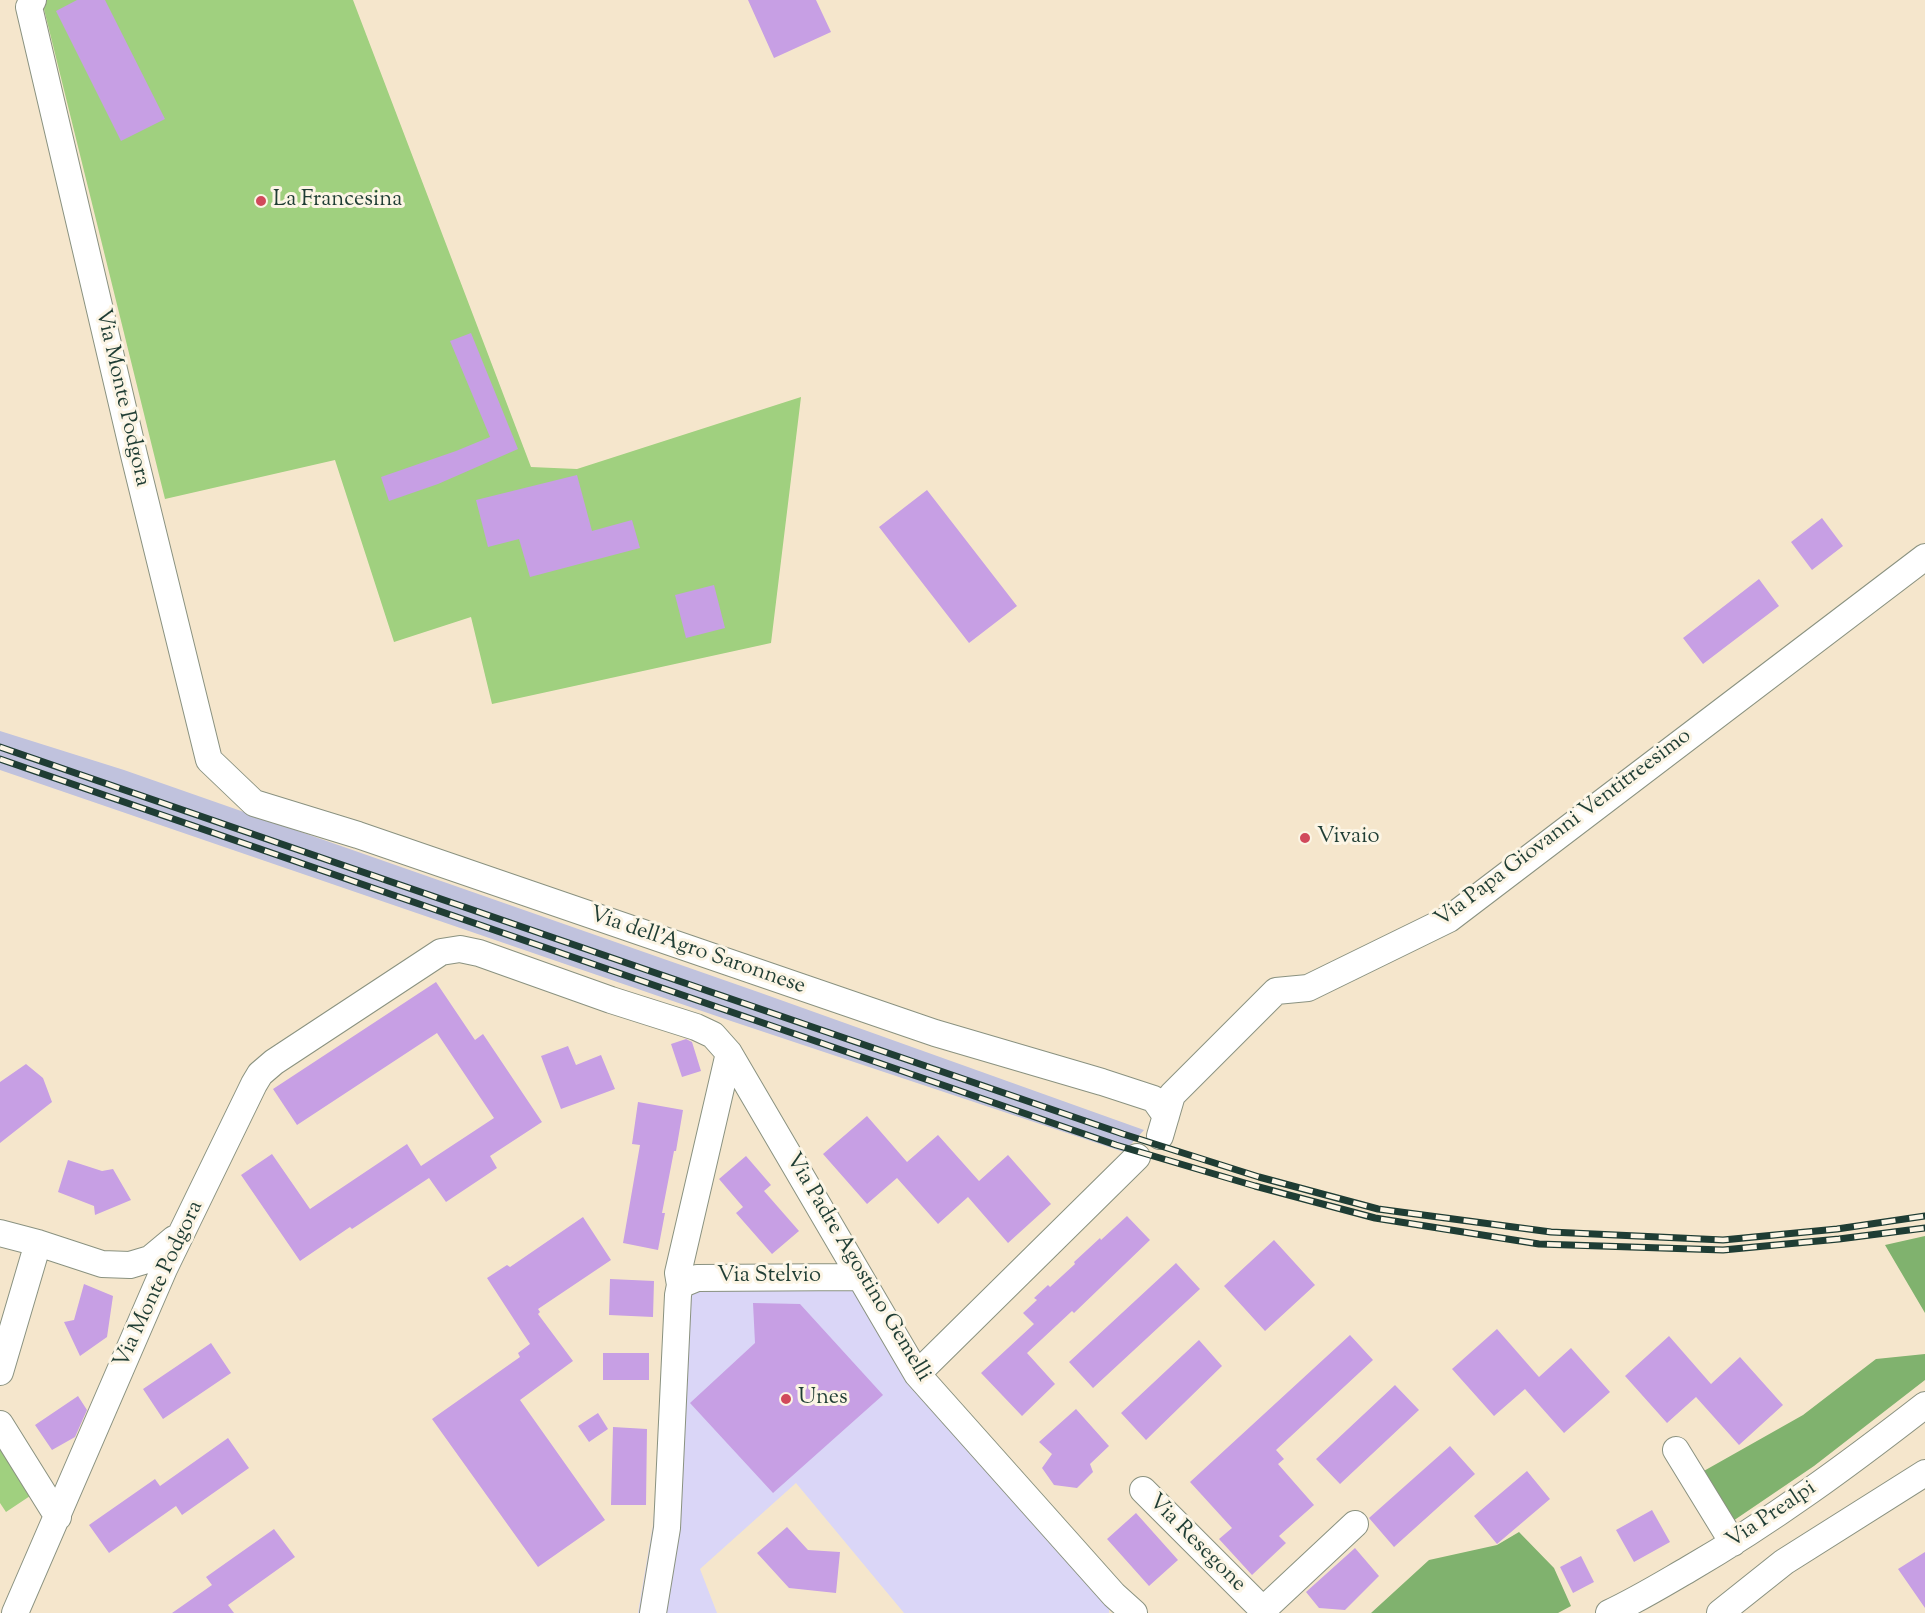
<!DOCTYPE html>
<style>
body{margin:0}
canvas{display:block;background:#f5e6cc}
</style>
<canvas width="1925" height="1613"></canvas>
<script>
const context = document.querySelector('canvas').getContext('2d');
context.lineJoin = 'round';
function fillPath(path, color) {
  context.fillStyle = color;
  context.fill(path, 'evenodd');
}
function stroke(path, color, width, dash) {
  context.strokeStyle = color;
  context.lineWidth = width;
  context.lineCap = dash ? 'butt' : 'round';
  context.setLineDash(dash || []);
  context.stroke(path);
}
function write(font, color, halo, rows, align = 'center') {
  context.font = font + ' "Sorts Mill Goudy",serif';
  context.lineWidth = 6;
  context.setLineDash([]);
  context.textBaseline = 'middle';
  context.strokeStyle = halo;
  context.fillStyle = color;
  for (const [text, x, y, turn = 0] of rows) {
    context.save();
    context.translate(x, y);
    context.rotate((+turn || 0) * Math.PI / 180);
    context.textAlign = isNaN(turn) ? turn : align;
    if (halo) context.strokeText(text, 0, 0);
    context.fillText(text, 0, 0);
    context.restore();
  }
}
fillPath(new Path2D(`
 M673,1265L843,1267L1110,1598L1109,1613H904L796,1483L700,1569L717,1613H638L653,1525Z`), '#dad6f7');
fillPath(new Path2D(`
 M0,731L124,770L761,993L1144,1130L1124,1152L731,1021L0,770Z`), '#c0c2dd');
fillPath(new Path2D(`
 M46,0H353L531,467L577,469L801,397L771,643L492,704L471,617L394,642L335,460L165,499L43,5Z
 M0,1430L33,1494L6,1512L0,1503Z`), '#a0d07f');
fillPath(new Path2D(`
 M1925,1236V1313L1885,1245Z
 M1925,1354V1380L1814,1466L1730,1523L1702,1472L1803,1415L1876,1359Z
 M1519,1532L1554,1568L1571,1606L1558,1613H1371L1429,1560L1497,1545Z`), '#80b26e');
fillPath(new Path2D(`
 M77,0H105L165,119L121,141L56,11Z
 M748,0H816L831,32L774,58Z
 M471,333L518,449L438,484L389,501L381,477L456,451L490,437L450,341Z
 M577,475L592,531L632,520L640,548L530,577L519,539L488,547L476,500Z
 M927,490L1017,606L969,643L879,527Z
 M1822,518L1843,546L1812,570L1791,542Z
 M1759,579L1779,606L1703,664L1683,638Z
 M714,585L725,628L686,638L675,595Z
 M436,982L475,1040L483,1034L542,1122L490,1156L497,1168L446,1202L429,1178L352,1229L350,1227L300,1261L241,1175L272,1154L310,1209L407,1144L421,1166L494,1118L437,1033L297,1125L273,1089Z
 M686,1039L692,1042L701,1071L682,1077L671,1044Z
 M568,1046L576,1065L601,1055L615,1089L561,1109L541,1056Z
 M26,1064L43,1078L52,1102L0,1143V1082Z
 M638,1102L683,1110L676,1151H674L662,1213H665L658,1250L623,1243L640,1145L632,1144Z
 M867,1116L907,1162L938,1135L979,1181L1008,1155L1051,1204L1008,1243L968,1197L938,1224L897,1178L867,1204L823,1154Z
 M746,1156L771,1185L764,1191L799,1231L772,1254L736,1213L743,1207L719,1179Z
 M68,1160L102,1171L113,1169L131,1200L95,1215L94,1206L58,1192Z
 M1127,1216L1150,1240L1074,1313L1072,1311L1027,1353L1055,1384L1022,1416L981,1373L1034,1324L1023,1313L1037,1300L1034,1298L1048,1285L1050,1287L1075,1264L1074,1262L1100,1238L1101,1240Z
 M583,1217L611,1260L538,1309L540,1312L538,1314L573,1361L520,1400L605,1520L538,1567L432,1419L520,1357L518,1353L530,1344L487,1278L507,1265L510,1267Z
 M1274,1240L1315,1285L1265,1331L1224,1286Z
 M1176,1263L1200,1289L1093,1388L1069,1362Z
 M610,1279L654,1281L653,1317L609,1315Z
 M84,1284L113,1296L107,1337L80,1356L64,1322L74,1320Z
 M753,1303L800,1304L883,1395L773,1493L690,1403L755,1343Z
 M1497,1329L1539,1377L1571,1348L1610,1392L1564,1433L1525,1389L1494,1416L1452,1369Z
 M1350,1335L1373,1360L1276,1450L1284,1459L1278,1464L1314,1505L1279,1536L1286,1543L1252,1575L1219,1539L1232,1528L1190,1482Z
 M1669,1336L1711,1384L1740,1357L1783,1405L1739,1445L1696,1397L1667,1423L1625,1376Z
 M1199,1340L1222,1366L1146,1440L1121,1413Z
 M211,1343L231,1373L163,1419L143,1389Z
 M603,1353H649V1380H603Z
 M1395,1385L1419,1410L1340,1484L1316,1459Z
 M78,1396L87,1410L75,1437L52,1450L35,1425Z
 M1076,1409L1109,1446L1090,1464L1093,1472L1077,1488L1054,1485L1042,1468L1052,1454L1039,1442Z
 M598,1413L608,1429L589,1442L578,1426Z
 M613,1427L647,1429L646,1505H611Z
 M228,1438L249,1468L182,1515L176,1506L109,1553L89,1525L155,1479L160,1486Z
 M1450,1446L1475,1474L1394,1547L1369,1518Z
 M1527,1471L1550,1499L1497,1544L1474,1516Z
 M1652,1510L1670,1542L1634,1562L1616,1530Z
 M1136,1513L1178,1560L1149,1586L1107,1539Z
 M787,1527L808,1550L840,1552L836,1593L789,1588L757,1553Z
 M274,1529L295,1557L228,1605L234,1613H172L212,1585L206,1577Z
 M1355,1548L1379,1576L1345,1610L1319,1608L1306,1592Z
 M1925,1552V1608L1898,1569Z
 M1581,1556L1594,1582L1573,1593L1560,1567Z`), '#c79fe4');
const minor = new Path2D(`
 M33,0L29,7L134,455L209,760L254,803L358,835L935,1033L1102,1082L1154,1099L1166,1116
 M1160,1136L1172,1095L1276,991L1308,988L1449,919L1925,557
 M0,1233L38,1243L102,1264L130,1265L150,1259L174,1239
 M680,1285L697,1278L859,1277
 M0,1372L38,1243
 M917,1374L1137,1157
 M0,1424L58,1517
 M1676,1450L1733,1543
 M1143,1490L1263,1610L1355,1524
 M15,1613L164,1269L254,1084L260,1074L274,1062L441,952L460,949L479,953L611,1000L696,1027L713,1035L729,1053L917,1374L1114,1595L1134,1613
 M653,1613L667,1528L678,1295L680,1285L678,1273L729,1053
 M1609,1613C1637,1600 1663,1584 1689,1569C1772,1521 1849,1464 1925,1405
 M1720,1613L1784,1562L1925,1473`);
stroke(minor, '#8a9280', 28);
stroke(minor, '#fff', 26);
const rail = new Path2D(`
 M0,747L1123,1134L1259,1177L1378,1209L1551,1232L1723,1240L1837,1229L1925,1216
 M0,759L1116,1145L1255,1186L1375,1218L1539,1244L1723,1250L1839,1239L1925,1228`);
stroke(rail, '#1f3d34', 7);
stroke(rail, '#fcf5e5', 4.5, [14]);
for (const [x, y, r, color] of [
 [261,201,6,"#d1495b"],
 [1305,838,6,"#d1495b"],
 [786,1399,6,"#d1495b"]
]) {
  const dot = new Path2D();
  dot.arc(x, y, r, 0, 2 * Math.PI);
  context.fillStyle = color;
  context.fill(dot);
  stroke(dot, '#fcf5e5', 2);
}
write('22px', '#1f3d34', '#fcf5e5', [
 ["La Francesina",273,201],
 ["Vivaio",1317,838],
 ["Unes",798,1399]
], 'left');
write('22px', '#1f3d34', '#fcf5e5', [
 ["Via Monte Podgora",121,398,77],
 ["Via Papa Giovanni Ventitreesimo",1564,829,-37],
 ["Via dell'Agro Saronnese",697,952,19],
 ["Via Padre Agostino Gemelli",857,1268,59],
 ["Via Stelvio",769,1277],
 ["Via Monte Podgora",160,1285,-65],
 ["Via Prealpi",1772,1516,-34],
 ["Via Resegone",1196,1544,45]
]);
</script>
